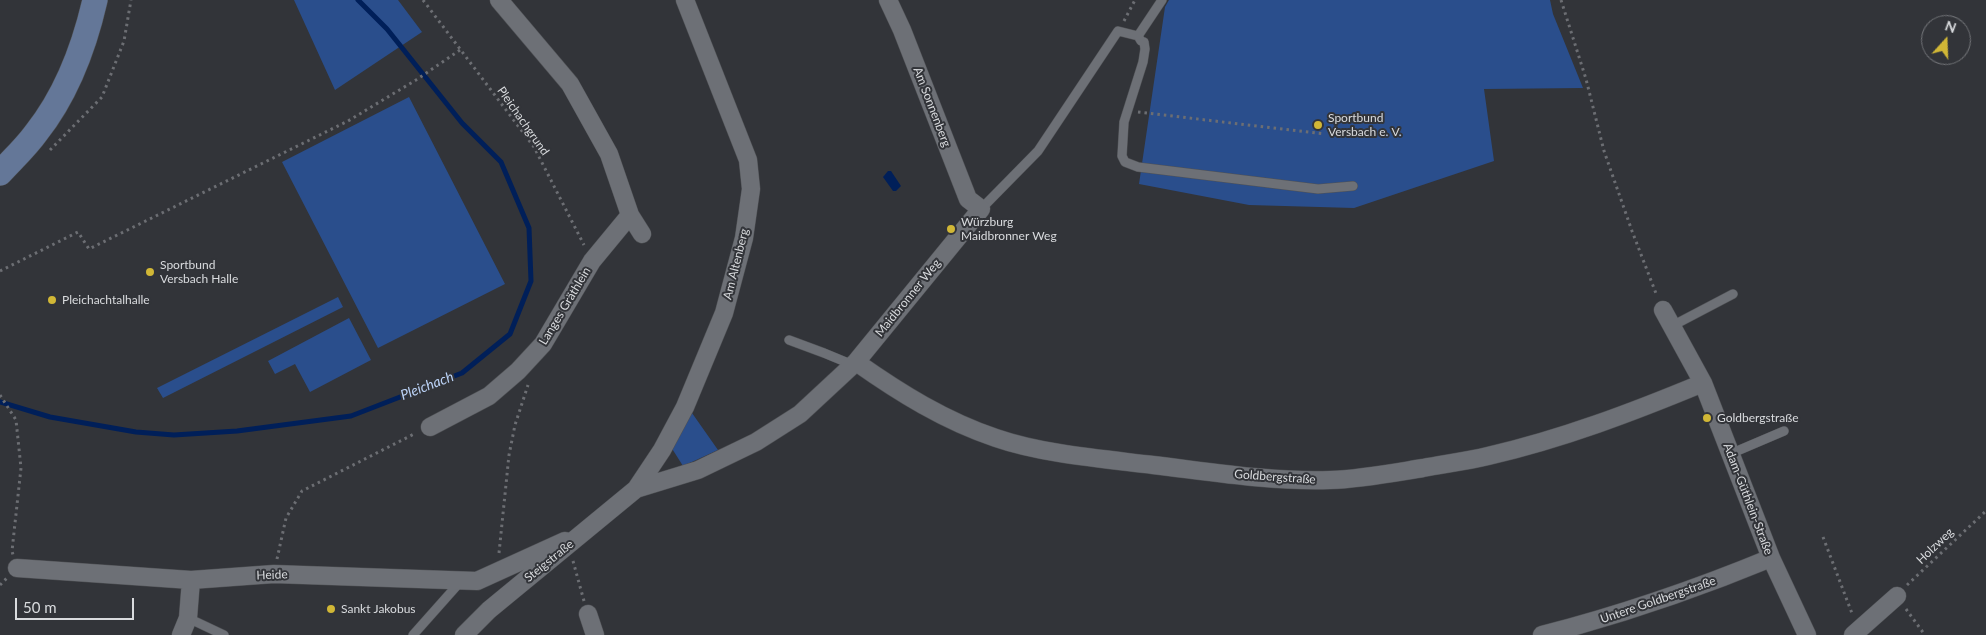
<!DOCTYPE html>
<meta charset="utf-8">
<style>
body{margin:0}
#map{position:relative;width:1986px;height:635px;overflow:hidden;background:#323439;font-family:Lato,sans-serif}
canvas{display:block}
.north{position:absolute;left:1921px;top:15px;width:50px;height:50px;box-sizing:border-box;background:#323439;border:1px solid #75777b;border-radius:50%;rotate:20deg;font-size:14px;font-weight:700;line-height:20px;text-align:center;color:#d9dbde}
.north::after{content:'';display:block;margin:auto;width:18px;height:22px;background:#d1b736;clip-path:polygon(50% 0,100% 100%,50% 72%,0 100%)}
.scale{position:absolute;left:15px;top:598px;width:119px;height:22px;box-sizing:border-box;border:2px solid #d9dbde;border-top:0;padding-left:6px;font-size:15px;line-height:18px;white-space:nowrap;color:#d9dbde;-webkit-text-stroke:4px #323439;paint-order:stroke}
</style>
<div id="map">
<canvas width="1986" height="635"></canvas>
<div class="north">N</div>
<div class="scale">50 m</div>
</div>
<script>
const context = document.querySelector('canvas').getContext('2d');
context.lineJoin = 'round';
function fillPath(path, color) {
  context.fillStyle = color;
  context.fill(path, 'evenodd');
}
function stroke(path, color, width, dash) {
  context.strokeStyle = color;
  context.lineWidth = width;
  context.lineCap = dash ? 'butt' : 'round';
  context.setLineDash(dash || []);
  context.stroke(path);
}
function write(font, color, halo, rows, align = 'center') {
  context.font = font + ' Lato,sans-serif';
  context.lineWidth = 4;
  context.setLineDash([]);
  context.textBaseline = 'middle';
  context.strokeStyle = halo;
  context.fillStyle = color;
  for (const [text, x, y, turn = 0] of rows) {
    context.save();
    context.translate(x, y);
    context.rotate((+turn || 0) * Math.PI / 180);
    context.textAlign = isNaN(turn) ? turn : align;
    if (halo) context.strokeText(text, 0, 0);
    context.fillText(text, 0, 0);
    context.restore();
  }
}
fillPath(new Path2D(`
 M294,0H398L422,32L335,90Z
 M1169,0H1550L1553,14L1583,88L1484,89L1494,161L1354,208L1249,205L1139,184L1165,7Z
 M409,97L505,284L378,348L282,162Z
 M338,297L343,307L163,398L157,388Z
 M349,318L371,360L310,392L295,364L275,374L268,361Z
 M692,413L718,450L683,466L671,447Z`), '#2a4e8c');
fillPath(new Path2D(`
 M888,171H891L901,186L896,191H893L883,177Z`), '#001f59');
stroke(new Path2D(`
 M0,402L50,417L136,432L174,435L237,431L351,416L462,373L510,334L531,281L529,228L501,162L462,123L387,29L358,0`), '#001f59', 5);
const lane = new Path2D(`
 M1138,36L1141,41L1144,42L1145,49L1143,62L1124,122L1122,156L1125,162L1138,167L1318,189L1353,186
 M981,209L1038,151L1118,31L1138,36L1162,0
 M1672,326L1733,294
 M789,340L824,353L853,365
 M1730,454L1784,431
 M188,618L224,635
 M413,635L461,581`);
const street = new Path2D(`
 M499,0L570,84L609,154L630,215L642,234
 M1663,310L1703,383L1771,558L1807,635
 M856,362C900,393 945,421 996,438C1042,454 1104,459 1153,465C1212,472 1272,482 1330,480C1361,479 1392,473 1423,468C1444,464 1467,461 1488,456C1562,439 1633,412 1703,383
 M430,427L489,396L518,371L543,344L592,261L630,215
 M636,489L698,470L756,442L800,414L856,362L981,209L968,199L902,30L888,0
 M17,568L191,580L274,574L477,581L565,541
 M588,614L595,635
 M181,635L188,618L191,580
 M464,635L489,610L636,489L662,450L685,407L724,313L744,238L751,189L748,160L685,0
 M1542,635C1620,615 1696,589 1771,558
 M1853,635L1897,596`);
const secondary = new Path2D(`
 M0,173C12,160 26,147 36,133C67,94 84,48 95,0`);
stroke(lane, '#4f5155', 10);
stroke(street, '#4f5155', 19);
stroke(secondary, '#4f5155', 26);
stroke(new Path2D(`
 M423,0L534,147L584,245
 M1561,0L1586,79L1604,151L1632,231L1657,296
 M1124,21L1135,0
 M1138,112L1325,134
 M50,150L102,97L124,41L131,0
 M0,271L78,232L89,249L348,121L416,80L460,50
 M0,395L16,420L21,468L12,551L13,555
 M1823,537L1853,616
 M499,553L509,455L515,425L528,385
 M277,559L286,518L302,491L416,433
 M573,561L584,601
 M0,585L7,578
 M1907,585L1986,511
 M1906,609L1925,635`), '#6c6e73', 3, [2.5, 4]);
stroke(lane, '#6d7076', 9);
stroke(street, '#6d7076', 18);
stroke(secondary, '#647798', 25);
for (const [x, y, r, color] of [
 [1318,125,5,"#d1b736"],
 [951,229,5,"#d1b736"],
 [150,272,5,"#d1b736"],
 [52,300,5,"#d1b736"],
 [1707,418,5,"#d1b736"],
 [331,609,5,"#d1b736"]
]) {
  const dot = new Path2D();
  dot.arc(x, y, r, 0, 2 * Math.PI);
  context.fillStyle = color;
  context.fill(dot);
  stroke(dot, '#323439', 2);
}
write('12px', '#d9dbde', '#323439', [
 ["Am Sonnenberg",932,107,69],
 ["Pleichachgrund",523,121,55],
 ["Am Altenberg",736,264,-76],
 ["Maidbronner Weg",908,298,-51],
 ["Langes Gräthlein",565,306,-59],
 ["Goldbergstraße",1275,477,4],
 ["Adam-Güthlein-Straße",1748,499,69],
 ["Holzweg",1935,546,-44],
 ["Steigstraße",549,561,-39],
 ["Heide",272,575,-2],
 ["Untere Goldbergstraße",1658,600,-19]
]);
write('12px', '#d9dbde', '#323439', [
 ["Sportbund",1328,118],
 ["Versbach e. V.",1328,132],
 ["Würzburg",961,222],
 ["Maidbronner Weg",961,236],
 ["Sportbund",160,265],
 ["Versbach Halle",160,279],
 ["Pleichachtalhalle",62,300],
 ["Goldbergstraße",1717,418],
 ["Sankt Jakobus",341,609]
], 'left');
write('italic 14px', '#bbd2f6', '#323439', [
 ["Pleichach",427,386,-21]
]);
</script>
